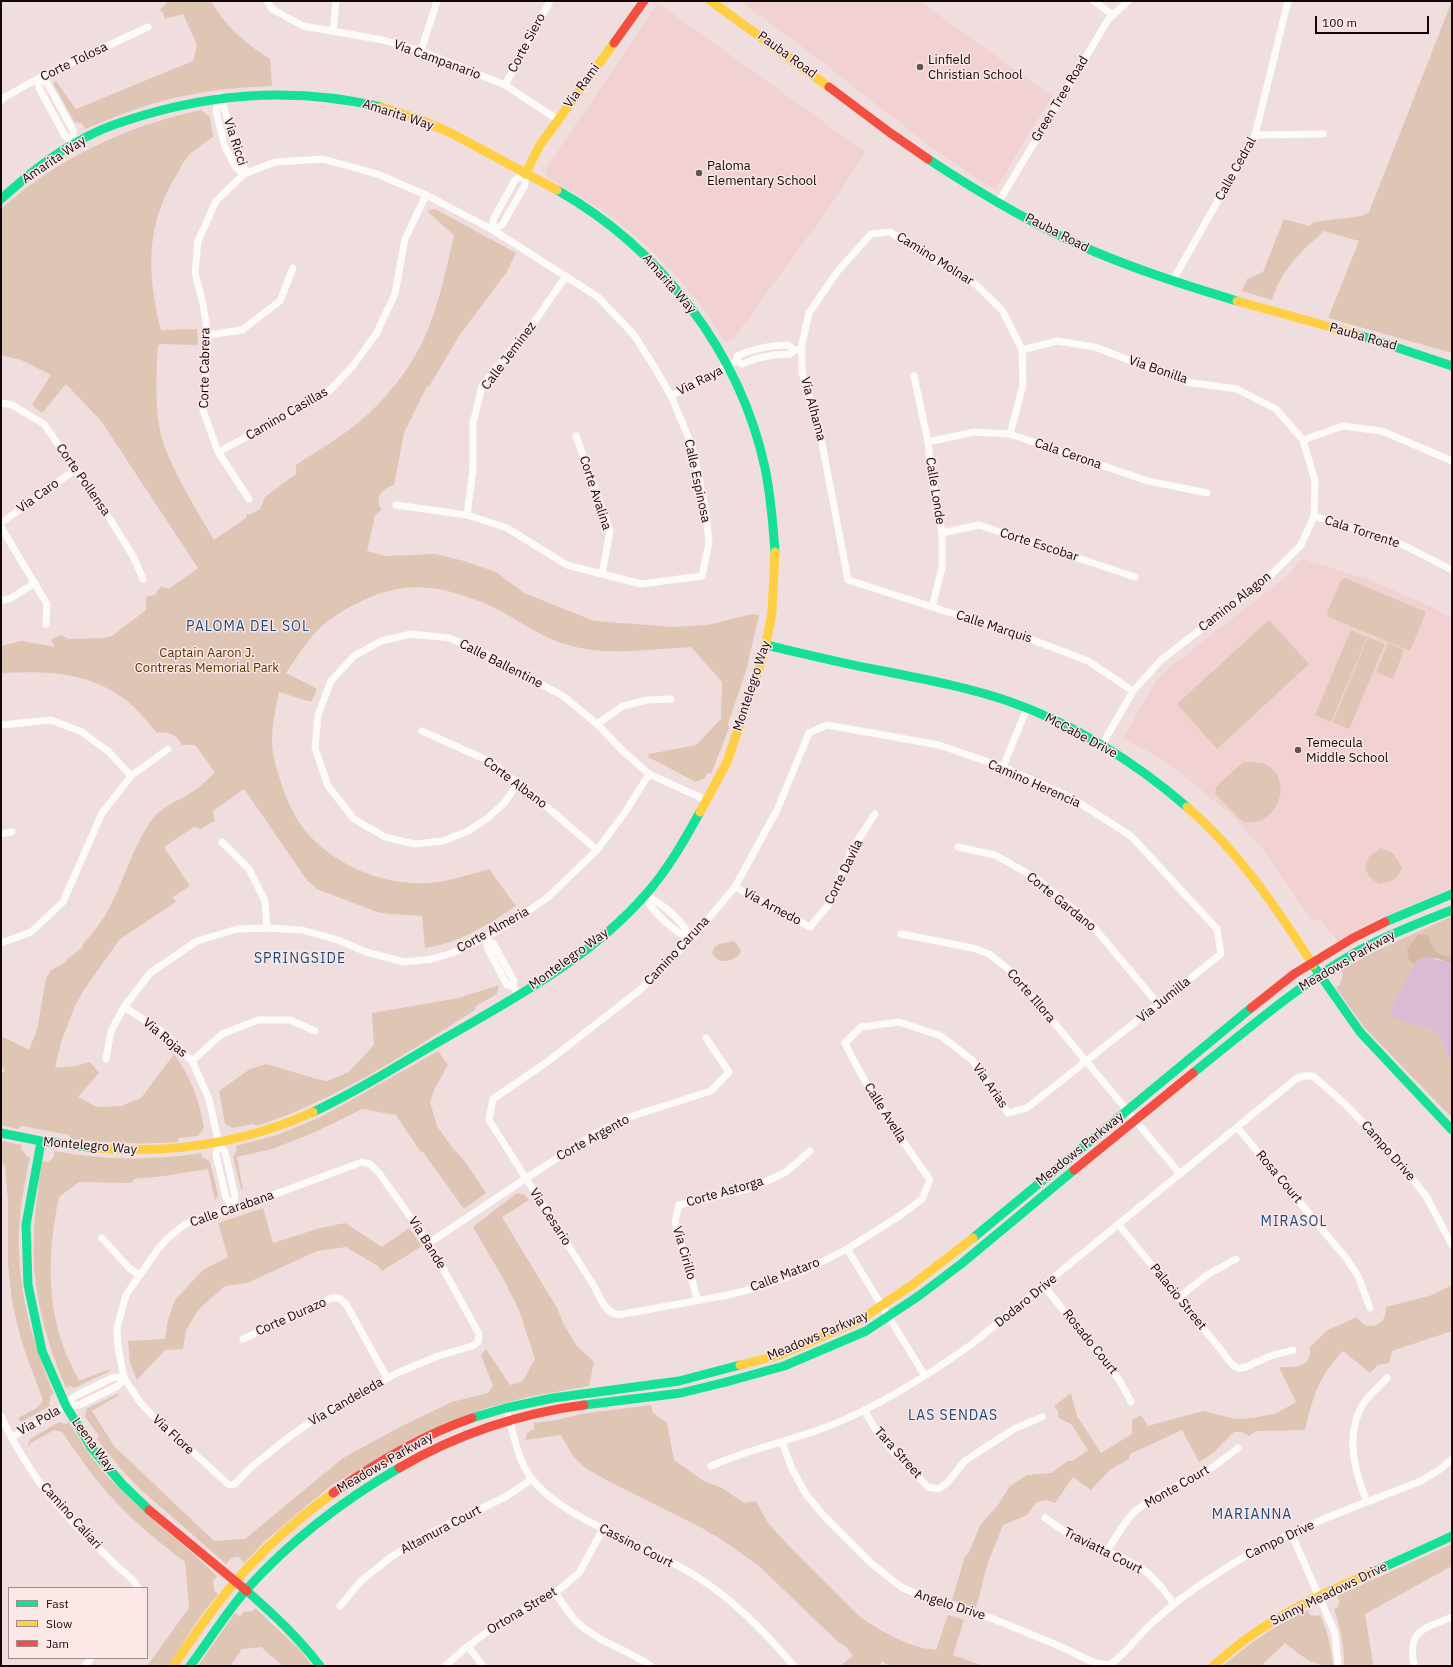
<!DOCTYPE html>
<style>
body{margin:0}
#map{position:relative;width:1453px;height:1667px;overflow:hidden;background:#f0dede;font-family:"IBM Plex Sans",sans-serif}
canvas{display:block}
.frame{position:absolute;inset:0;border:2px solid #130809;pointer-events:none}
.legend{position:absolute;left:8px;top:1587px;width:140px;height:72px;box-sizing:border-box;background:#fce7e7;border:1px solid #9f8e8e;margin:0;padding:5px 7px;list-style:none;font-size:12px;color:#130809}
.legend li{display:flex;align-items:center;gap:8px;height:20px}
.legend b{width:20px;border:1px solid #9f8e8e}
.scale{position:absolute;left:1315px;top:16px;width:114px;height:18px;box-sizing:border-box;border:2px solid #130809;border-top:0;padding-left:5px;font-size:12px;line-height:14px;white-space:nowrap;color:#130809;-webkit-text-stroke:3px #fce7e7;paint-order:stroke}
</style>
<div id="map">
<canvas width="1453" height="1667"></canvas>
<div class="frame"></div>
<ul class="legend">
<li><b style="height:5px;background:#16e098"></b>Fast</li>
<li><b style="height:5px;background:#ffcf43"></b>Slow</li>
<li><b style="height:5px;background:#f24e42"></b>Jam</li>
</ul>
<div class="scale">100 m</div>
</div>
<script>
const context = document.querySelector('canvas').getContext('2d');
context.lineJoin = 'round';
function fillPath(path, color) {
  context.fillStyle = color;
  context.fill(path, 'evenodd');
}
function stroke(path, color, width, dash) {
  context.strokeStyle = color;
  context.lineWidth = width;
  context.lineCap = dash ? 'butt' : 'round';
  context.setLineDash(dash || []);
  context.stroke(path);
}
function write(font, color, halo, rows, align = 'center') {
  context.font = font + ' "IBM Plex Sans",sans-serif';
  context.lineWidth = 3;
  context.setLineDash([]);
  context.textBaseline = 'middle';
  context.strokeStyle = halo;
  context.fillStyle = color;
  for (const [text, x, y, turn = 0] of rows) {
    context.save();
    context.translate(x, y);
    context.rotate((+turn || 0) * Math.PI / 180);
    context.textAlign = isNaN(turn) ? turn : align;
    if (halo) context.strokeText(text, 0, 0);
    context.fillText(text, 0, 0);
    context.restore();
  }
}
fillPath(new Path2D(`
 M739,1H919L1052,96L995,190L935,150L791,38Z
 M658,3L865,152L840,192L734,338L726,343L700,304L673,272L649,248L614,218L578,195L547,177L545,170Z
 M1302,559L1370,580L1427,605L1452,618V888L1371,922L1338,941L1321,921L1311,919L1263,849L1228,812L1167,762L1123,738L1156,681L1174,664L1288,575Z`), '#f1d1d1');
fillPath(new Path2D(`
 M169,1H211C225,26 246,44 270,59L272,86C244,87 217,89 189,95C153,101 119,115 85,129L82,124L77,122L75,123L54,85L55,80L76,109L193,61L197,45L183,14L165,19L163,13L160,10Z
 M1452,1V353L1328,318L1359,241L1324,231C1299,254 1283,267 1272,300L1242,291L1247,279L1263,272L1284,219L1309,226L1314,222L1362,216L1369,212Z
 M201,110L210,117L213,137C206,142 198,147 191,153C184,159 180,169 176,176C145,226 147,275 161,330L197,329L198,345L160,344L158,346C156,374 155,403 160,431C167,464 197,510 214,540L246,518L247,514H251L260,509L265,497L296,474V465C320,449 345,435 366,416C391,393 416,361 428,329C440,299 447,267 454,235L427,211L435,209L516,253L506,273L459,336L430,385L426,388L404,433L394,485C383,488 373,499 382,510L375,515L367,551L386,556L435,554L464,561L496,572L524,593L594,621L674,627L708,625L752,614L759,615L746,671L728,724L729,728L711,774L707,773L705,778L696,782L648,757L649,754L696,745L721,719L722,682L691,647C650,649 605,657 565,644C534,635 509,612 479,601C456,592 429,585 405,588C376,591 340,609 319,629C306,642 297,657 286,673L317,689L311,702L279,692C275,712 270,733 273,753C274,759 276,767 278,773C283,790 289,806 298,821C322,857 369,881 412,883C439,885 464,876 489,869L516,906C488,925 459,943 425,948L422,916L390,914L377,912L317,889L307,880L244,789L213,811L215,821L205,826L202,829L194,827L164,847L190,886L173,897L176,902L120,939L83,991L75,1006L61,1042L55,1068L75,1066L90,1062L99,1073L78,1097L97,1107L121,1106L141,1098L174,1054C191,1077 199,1100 204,1128L198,1136L179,1138L178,1142C142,1145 108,1143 71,1139L69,1135L22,1126L17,1129L1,1125V1073L5,1071L1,1063V1036L29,1050L37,1030L46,979L50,971L66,962L67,959L83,947V944C94,932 104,919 111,904C125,878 132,849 149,824C162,804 177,803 195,790C202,785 209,778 215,772L195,745H182C178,734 168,731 157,733C146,720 136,707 123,698C86,671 44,671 1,673V646L21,641L55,647L51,640L61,635L68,639L104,638L112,636L146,610V597L155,595L161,586L169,589L198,568L101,421L66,384L42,413L32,405L51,375L21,360L1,355V209C58,158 126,126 201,110Z
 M1345,578L1426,612L1410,651L1329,617L1327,613L1341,580Z
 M1269,620L1309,664L1217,749L1177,704Z
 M1351,630L1367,637L1331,722L1315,715Z
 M1368,637L1385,644L1349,729L1333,722Z
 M1388,643L1404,650L1393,679L1376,672Z
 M1243,762C1249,762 1256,762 1262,763C1290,772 1284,812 1259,821C1255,823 1248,822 1243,822L1215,794L1216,787Z
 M1381,848L1394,854L1402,868C1396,880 1392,882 1379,884L1369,877L1365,867L1369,857Z
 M1452,916V957C1442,956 1435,953 1430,944L1409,960L1415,965L1394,1017L1431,1029L1438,1034L1443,1043L1452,1065V1118L1364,1027L1336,988L1340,984L1343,974L1341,970L1374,952Z
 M733,941L737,944L741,950C738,962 718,966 712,953L714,948L719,944Z
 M499,985L497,994L476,1006L475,1010C407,1053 333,1102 256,1126L253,1124L233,1128L225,1124L219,1091L250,1069L266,1064L317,1079L327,1081L349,1072L374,1045L372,1013L459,998Z
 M438,1051L448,1065L434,1090L430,1102L437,1126L451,1146L463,1159L486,1193L464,1209L423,1152L420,1151L396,1115L362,1109L313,1133L272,1149L237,1157L243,1190L241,1189L233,1157L237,1150L236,1146L277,1135L321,1117Z
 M1,1141L22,1145L21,1149L27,1156L30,1157C25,1181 20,1206 19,1232C17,1288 32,1342 54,1394L51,1395L49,1404L50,1406L21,1422L18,1418L38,1407L43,1400L28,1360L20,1336L12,1301L8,1264V1199L5,1167L1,1158Z
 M54,1151C103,1160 152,1161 201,1153L202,1157L210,1162L218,1195L215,1200L208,1169L164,1176L134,1179L131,1183L79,1182L59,1197C50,1238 47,1284 57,1325C61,1345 70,1363 79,1381L110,1369L108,1372L74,1388L70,1386L66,1388C49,1349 37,1308 34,1265C32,1230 37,1195 42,1161L49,1162L54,1157Z
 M517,1193L525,1195L529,1200L502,1217L557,1308L564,1325L576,1345L594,1362L589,1386L528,1397L486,1408L407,1441L329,1487L265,1541L244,1563L238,1556L230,1559L226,1564L140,1489L120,1468L97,1439L99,1436L85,1417L86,1409L117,1394L119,1395L92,1411L114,1446L214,1541L245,1539L343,1458L402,1426L452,1402L488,1393L493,1386L481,1355L486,1349L510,1385L523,1381L535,1359L519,1310L503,1278L473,1227Z
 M263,1208L273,1243L320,1228L345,1223L382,1247L409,1228L422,1246L382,1271L378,1266L346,1247L317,1251L247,1283L225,1286L199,1309L186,1330L183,1349L165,1350L137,1380L130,1363L128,1341L165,1339L168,1320L175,1300L203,1270L228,1257L218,1223Z
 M1452,1285V1331L1392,1351L1389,1363L1378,1365L1370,1373L1343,1351C1319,1376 1313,1396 1305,1430L1256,1431L1249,1436L1242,1432H1234L1213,1453L1199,1462L1182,1430L1130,1454L1129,1459L1110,1470L1091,1490L1073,1477L1055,1503L1047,1500L1037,1502L1034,1505L1027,1515L1003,1525L987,1565L976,1608L952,1600L965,1556L968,1554L981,1524L998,1505L1010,1486L1027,1475L1051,1473L1068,1461H1073L1088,1450L1071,1424L1059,1418L1058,1411L1054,1406L1071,1393L1077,1416L1101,1453L1132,1434V1420L1141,1415L1148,1426L1203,1411L1235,1419L1253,1418L1277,1413L1296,1402L1279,1367C1294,1367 1312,1369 1310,1347L1328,1330L1357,1317C1367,1333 1387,1327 1386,1307L1429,1296Z
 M651,1405L653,1413L667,1423L674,1460L704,1481L722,1488L744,1503L756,1501L768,1523L789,1546L859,1616C878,1630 912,1649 936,1650L948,1615L964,1620L953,1655L983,1666H889L882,1661L879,1666H840L853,1656L845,1646L837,1641L759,1566L721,1539L700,1527L610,1482L585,1468L573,1456L561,1435L525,1440L528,1432L534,1429V1423L557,1420L581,1414Z
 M59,1422L66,1424L69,1422C80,1440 92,1459 106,1475C140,1511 181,1541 217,1576L213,1581L214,1591L218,1594L200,1617L168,1666H147L189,1608L185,1562C160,1543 135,1523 114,1500C94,1479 78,1455 62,1432L54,1430L31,1443L28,1448L30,1439Z
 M1452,1544V1566L1365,1614L1373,1664L1369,1666H1344C1344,1644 1341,1630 1334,1609L1338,1607L1339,1601L1337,1596Z
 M255,1608L301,1651L312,1666H283L261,1647L242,1649L230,1666H198L235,1613L240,1617L243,1612L253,1611Z
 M1308,1610L1310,1615L1316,1616L1320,1615C1328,1632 1331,1647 1333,1666C1312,1666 1300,1655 1285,1643L1261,1666H1223C1249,1643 1276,1625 1308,1610Z`), '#dec5b4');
fillPath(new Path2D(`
 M1418,935H1428C1431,950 1437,955 1452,957V962H1445L1437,958L1416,962L1415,965L1409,960L1407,949Z`), '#d4b7a1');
fillPath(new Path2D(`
 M1426,956L1445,962H1452V1065L1443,1043L1438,1034L1431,1029L1394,1018C1392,1014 1392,1012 1392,1008C1394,1001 1415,962 1420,958C1422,957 1425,956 1426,956Z`), '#dcbad6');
stroke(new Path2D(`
 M267,1L272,9L303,26L383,40L421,51L505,85L558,120
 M1094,1L1113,15
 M333,31L336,1
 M421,51L437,1
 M39,78L47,83L73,130V143L65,136L39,88Z
 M505,85L550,1
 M219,97L216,111L225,147L236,168L244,174
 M219,97C227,111 228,127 234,142C239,155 245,159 244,174
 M1,101L5,97L39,78L148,27
 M1255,135L1323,134
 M998,203L1108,20L1128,1
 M493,230V220L515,180L525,174
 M493,230L502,225L525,185V174
 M1172,282L1255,135L1288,1
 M208,335L242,330L280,301L293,268
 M1022,350L1057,341L1095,347L1186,382L1237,389L1276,409L1303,440L1315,481L1314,516L1301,545L1267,579L1162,659L1133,691L1102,745
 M737,361V356C755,348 770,345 788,345L794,350H802
 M737,361L742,364L758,358L775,355L790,354L794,350
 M914,376L928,442L931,471L942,533V568L932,607
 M671,396L737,361
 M1,403L12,405L44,424L108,516L133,556L143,579
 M1010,434L1023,385L1022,350L1002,310L973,282L930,258L890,232L871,234L837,272L809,313L802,344V373L820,433L848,580L1020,635L1088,661L1133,691
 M576,436L610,531L602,574
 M1303,440L1343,426L1382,431L1452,461
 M928,442L974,432L1010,434L1148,481L1207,493
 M218,452L294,412L328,392L352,367L376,334L395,294L405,239L426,195
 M249,499L218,452L203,410L208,335L203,304L195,273L198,241L216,201L244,174L275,162L323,159L377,174L426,195L493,230L598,297L634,335L655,368L671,396L692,446L705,506L709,542L702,576L641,584L567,565L507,528L467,515L396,505
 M467,515L473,469V423L482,386L537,318L566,276
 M1314,516L1393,540L1452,570
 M1,523L76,469
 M1,527L47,604L46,624
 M942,533L979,525L1135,577
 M1,601L11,598L35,583
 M597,724L623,706L647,700L671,699
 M1,725L51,720L82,732L109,752L131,776
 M827,725L939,745L1003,767L1070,797L1131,836L1217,929L1221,954L1027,1108L1008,1113L972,1060L941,1036L899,1022L861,1027L845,1043C868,1091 899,1136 930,1180L922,1199L898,1217L847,1249L808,1269L760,1287L728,1295L618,1315C604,1311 600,1298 594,1286L489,1120L493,1099L547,1062L640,990L691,939L735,887L777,810L809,733Z
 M422,731L491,762L553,812L597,850
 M1003,767L1027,708
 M518,783L505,802L488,818L468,831L443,841L414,844L385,837L354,819L328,786L315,748L318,715L331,681L354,656L381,641L411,634L449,638L482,652L563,696L597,724L624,752L649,774L706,800
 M1,834L12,832
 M222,842L249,869L265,901L267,928
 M958,847L995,855L1036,878L1091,924L1159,1005
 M735,887L810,927L829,904L852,849L875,814
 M645,896C662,902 684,922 691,939
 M645,896C652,912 674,932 691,939
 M901,934L973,948L989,954L1012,972L1180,1174
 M485,939L487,942V947L507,985L513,986
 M487,942L493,943L514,981L513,986L518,995
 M1,943L31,932L63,902L102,813L131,776L168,749
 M124,1007L160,1030L192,1061L209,1099L219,1144L225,1152L235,1196L234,1208
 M106,1059L111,1031L124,1007L150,973L197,941L237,929L267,928L302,930L338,940L366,952L404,962L432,959L455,952L485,938L520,917L548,897L597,850L626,811L649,774
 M192,1061L222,1034L258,1020H290L315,1031
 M1237,1127L1346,1258L1358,1276L1370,1308
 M219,1144L216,1154L226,1198L234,1208
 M362,1162L370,1164L379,1173L429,1243L479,1334L478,1342L472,1346L438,1356L397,1373L321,1415L289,1437L249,1469L235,1484L229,1485L150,1413L140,1402L124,1378L118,1347L117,1328L126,1295L158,1249L168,1238L184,1225L195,1220L246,1205Z
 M1118,1224L1221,1350C1240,1378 1240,1368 1266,1358C1274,1354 1284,1353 1293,1350
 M102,1238L129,1268L140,1275
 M429,1243L525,1179L595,1134L626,1118L711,1091L729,1072L706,1038
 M847,1249L925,1376
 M1044,1286L1120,1381L1131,1402
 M1178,1298L1207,1275L1236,1259
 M698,1301L675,1222L679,1205L752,1188L786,1172L810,1151
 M243,1339L332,1298H339L346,1304L387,1378
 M66,1406L79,1405L118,1386L124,1378
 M506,1408C514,1432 516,1459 532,1479C549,1500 572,1513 596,1525C627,1541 660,1555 691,1573C731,1597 764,1631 794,1666
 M864,1410L877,1432L891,1449L928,1487L938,1489L946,1484L964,1462L975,1454L1014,1429L1042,1417
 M1,1416C17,1451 40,1486 66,1515C82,1533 100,1549 117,1566C125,1574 134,1578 138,1588
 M12,1437L66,1406L73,1397L114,1377L124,1378
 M782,1442L792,1469L806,1494L823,1515L871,1563L901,1587L933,1601L991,1618L1057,1645L1095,1663L1109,1665C1125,1655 1136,1638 1150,1625C1169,1607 1190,1591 1212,1577C1275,1534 1350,1509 1421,1481L1439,1470L1452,1459
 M711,1466C749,1449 790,1441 829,1426C880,1406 927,1376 972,1344L1297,1078L1305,1076H1313L1346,1105L1389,1150L1426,1196L1452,1245
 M1367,1502C1354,1470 1344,1432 1365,1401C1371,1393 1380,1386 1387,1378
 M1045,1518L1067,1533L1134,1564L1149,1574L1162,1588L1174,1604
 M1291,1533L1335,1633L1338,1666
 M1107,1551L1123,1526L1134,1512L1151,1499L1213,1467L1238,1448
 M555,1593C562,1602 568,1613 576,1621C597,1642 627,1649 651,1666
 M340,1606L361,1581L391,1557L429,1534L507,1496L532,1479
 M468,1646L483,1666
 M85,1666L91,1658
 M445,1666L468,1646L505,1619L555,1593L579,1573L603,1529
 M1414,1666C1407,1630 1423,1629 1452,1617`), '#fdfafa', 7);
stroke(new Path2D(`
 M928,159C981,194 1035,226 1093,251C1140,271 1188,286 1237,301
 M557,190C660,248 740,352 765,468C771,496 773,524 775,552
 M1,199C25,178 50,156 79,141C99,129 121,122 144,115C222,92 301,88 381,107
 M1359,335L1452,366
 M766,645C801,653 837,662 873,669C918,678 964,686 1008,701C1074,724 1135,762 1187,807
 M1385,922L1452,894
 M1313,965L1360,1032L1452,1130
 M1193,1073C1247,1030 1299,984 1360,950C1389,934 1421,922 1452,910
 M313,1112C357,1092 398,1065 440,1041C513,999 591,958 647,893C668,869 684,841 700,812
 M1,1133L41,1141L96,1148
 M41,1142L26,1225L28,1285L42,1351L66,1406L91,1447L122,1484L149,1510
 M973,1238L1251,1008
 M584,1405L681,1393L726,1382L784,1366L866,1331L920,1295L961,1264L1074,1170
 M472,1418L506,1408L553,1398L679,1381L740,1365
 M1371,1573L1452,1536
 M247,1591C274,1615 298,1637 320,1666
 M190,1666C208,1642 226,1613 246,1590C290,1541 342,1501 399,1468`), '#16e098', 9);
stroke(new Path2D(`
 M711,1L829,87
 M381,107L416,118L451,133L557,190
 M525,174L540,145L614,43
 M1237,301L1359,335
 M1187,807C1239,852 1276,907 1313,965
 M700,812L727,762L760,665L767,639L772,612L775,552
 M96,1148C171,1154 245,1143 313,1112
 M740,1365L780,1355L860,1320L912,1285L973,1238
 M173,1666C193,1638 212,1608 235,1582C262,1550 299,1518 333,1493
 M1213,1666C1230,1651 1247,1637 1267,1625C1299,1604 1336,1588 1371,1573`), '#ffcf43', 9);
stroke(new Path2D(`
 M614,43L644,1
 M829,87L889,132L928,159
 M1251,1008L1294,974L1353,938L1385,922
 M1074,1170L1193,1073
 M399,1468C455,1435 520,1413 584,1405
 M333,1493C375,1463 423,1435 472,1418
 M149,1510L247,1591`), '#f24e42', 9);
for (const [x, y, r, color] of [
 [920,67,4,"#605354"],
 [699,173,4,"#605354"],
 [1298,750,4,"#605354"]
]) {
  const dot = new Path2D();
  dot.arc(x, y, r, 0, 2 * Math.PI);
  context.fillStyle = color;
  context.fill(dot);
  stroke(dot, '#fce7e7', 1.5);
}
write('13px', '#130809', '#fce7e7', [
 ["Corte Siero",527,43,-62],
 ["Pauba Road",787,55,36],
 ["Via Campanario",437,60,20],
 ["Corte Tolosa",74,62,-26],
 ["Via Rami",582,86,-54],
 ["Green Tree Road",1060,99,-59],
 ["Amarita Way",398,115,18],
 ["Via Ricci",235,142,72],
 ["Amarita Way",54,160,-34],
 ["Calle Cedral",1236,169,-61],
 ["Pauba Road",1057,233,27],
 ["Camino Molnar",935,259,32],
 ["Amarita Way",669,284,49],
 ["Pauba Road",1363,337,16],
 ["Calle Jeminez",509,356,-53],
 ["Corte Cabrera",205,368,-89],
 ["Via Bonilla",1158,370,19],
 ["Via Raya",700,381,-27],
 ["Via Alhama",813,409,75],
 ["Camino Casillas",287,414,-30],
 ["Cala Cerona",1068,454,19],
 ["Corte Pollensa",83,480,55],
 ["Calle Espinosa",697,481,78],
 ["Calle Londe",935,491,81],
 ["Corte Avalina",595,493,72],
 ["Via Caro",38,496,-36],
 ["Cala Torrente",1362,532,18],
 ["Corte Escobar",1039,545,18],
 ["Camino Alagon",1235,602,-38],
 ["Calle Marquis",994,627,18],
 ["Calle Ballentine",501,664,27],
 ["Montelegro Way",752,686,-72],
 ["McCabe Drive",1081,736,28],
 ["Corte Albano",515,783,37],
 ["Camino Herencia",1034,784,24],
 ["Corte Davila",844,872,-64],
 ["Corte Gardano",1061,902,39],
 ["Via Arnedo",772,907,28],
 ["Corte Almeria",493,930,-29],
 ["Camino Caruna",677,951,-47],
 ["Montelegro Way",569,959,-36],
 ["Meadows Parkway",1347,961,-30],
 ["Corte Illora",1031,996,49],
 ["Via Jumilla",1164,1000,-39],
 ["Via Rojas",165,1038,40],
 ["Via Arias",990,1086,55],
 ["Calle Avella",885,1113,58],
 ["Corte Argento",593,1138,-29],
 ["Montelegro Way",90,1146,5],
 ["Meadows Parkway",1080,1149,-39],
 ["Campo Drive",1388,1151,49],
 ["Rosa Court",1279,1177,50],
 ["Corte Astorga",725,1192,-16],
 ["Calle Carabana",232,1209,-19],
 ["Via Cesario",550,1217,57],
 ["Via Bande",427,1243,58],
 ["Via Cirillo",684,1253,74],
 ["Calle Mataro",785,1275,-21],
 ["Palacio Street",1178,1297,51],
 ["Dodaro Drive",1026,1301,-39],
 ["Corte Durazo",291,1317,-24],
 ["Meadows Parkway",818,1336,-23],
 ["Rosado Court",1090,1342,51],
 ["Via Candeleda",346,1402,-30],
 ["Via Pola",39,1421,-29],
 ["Via Flore",173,1435,43],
 ["Leena Way",93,1445,54],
 ["Tara Street",898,1453,48],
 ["Meadows Parkway",385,1463,-30],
 ["Monte Court",1177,1487,-30],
 ["Camino Caliari",71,1516,48],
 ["Altamura Court",441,1530,-28],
 ["Campo Drive",1280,1540,-25],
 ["Cassino Court",636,1546,27],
 ["Traviatta Court",1103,1551,27],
 ["Sunny Meadows Drive",1329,1594,-26],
 ["Angelo Drive",950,1605,18],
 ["Ortona Street",522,1611,-31]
]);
write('13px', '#130809', '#fce7e7', [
 ["Linfield",928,60],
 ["Christian School",928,75],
 ["Paloma",707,166],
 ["Elementary School",707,181],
 ["Temecula",1306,743],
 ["Middle School",1306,758]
], 'left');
write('13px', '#593300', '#fce7e7', [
 ["Captain Aaron J.",207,653],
 ["Contreras Memorial Park",207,668]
]);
context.letterSpacing = '1px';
write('14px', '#184c7e', '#fce7e7', [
 ["PALOMA DEL SOL",248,627],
 ["SPRINGSIDE",300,959],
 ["MIRASOL",1294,1222],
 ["LAS SENDAS",953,1416],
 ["MARIANNA",1252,1515]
]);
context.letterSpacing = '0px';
</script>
